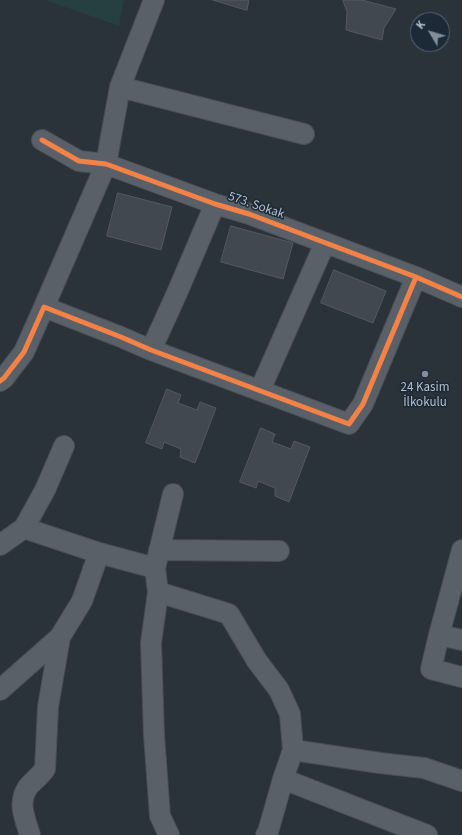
<!DOCTYPE html>
<meta charset="utf-8">
<style>
body{margin:0}
#map{position:relative;width:462px;height:835px;overflow:hidden;background:#2a323a;font-family:"Source Sans 3",sans-serif}
canvas{display:block}
.north{position:absolute;left:410px;top:12px;width:40px;height:40px;box-sizing:border-box;background:#1c2936;border:1px solid #586572;border-radius:50%;rotate:308deg;font-size:11px;font-weight:700;line-height:16px;text-align:center;color:#b3bfcb}
.north::after{content:'';display:block;margin:auto;width:14px;height:18px;background:#838e98;clip-path:polygon(50% 0,100% 100%,50% 72%,0 100%)}
</style>
<div id="map">
<canvas width="462" height="835"></canvas>
<div class="north">K</div>
</div>
<script>
const context = document.querySelector('canvas').getContext('2d');
context.lineJoin = 'round';
function fillPath(path, color) {
  context.fillStyle = color;
  context.fill(path, 'evenodd');
}
function stroke(path, color, width, dash) {
  context.strokeStyle = color;
  context.lineWidth = width;
  context.lineCap = dash ? 'butt' : 'round';
  context.setLineDash(dash || []);
  context.stroke(path);
}
function write(font, color, halo, rows, align = 'center') {
  context.font = font + ' "Source Sans 3",sans-serif';
  context.lineWidth = 3;
  context.setLineDash([]);
  context.textBaseline = 'middle';
  context.strokeStyle = halo;
  context.fillStyle = color;
  for (const [text, x, y, turn = 0] of rows) {
    context.save();
    context.translate(x, y);
    context.rotate((+turn || 0) * Math.PI / 180);
    context.textAlign = isNaN(turn) ? turn : align;
    if (halo) context.strokeText(text, 0, 0);
    context.fillText(text, 0, 0);
    context.restore();
  }
}
fillPath(new Path2D(`
 M45,0H124L119,26Z`), '#263f41');
const building = new Path2D(`
 M213,0H249L247,10Z
 M343,0H362L396,9L384,28L382,40L346,30L347,12Z
 M118,193L172,207L161,250L107,236Z
 M231,226L293,243L283,279L221,262Z
 M334,270L386,291L373,323L321,303Z
 M167,389L181,395L178,403L197,410L200,402L216,408L195,463L180,457L181,449L164,442L162,449L146,443Z
 M261,428L275,434L272,442L291,449L294,441L310,447L289,502L275,496V488L258,481L256,488L240,482Z`);
fillPath(building, '#414850');
stroke(building, '#525a61', 1);
const minor = new Path2D(`
 M120,87L304,134
 M42,140L79,161L106,164L215,204L249,214L416,277L462,297
 M44,307L106,164L120,87L154,0
 M151,350L177,293L215,204
 M0,381L4,378L24,352L44,307L121,337L151,350L349,424L363,404L416,277
 M260,390L325,243
 M24,528L99,553
 M0,545L24,528L45,490L64,446
 M159,550L279,551
 M158,592L229,614L257,661L279,690L290,714L293,750L283,779L268,832L266,835
 M439,635L462,550
 M462,640L439,635L431,669L462,677
 M0,690L60,637L82,601L99,553L155,568
 M293,750L380,763L424,768L462,781
 M283,779L427,835
 M30,835C25,818 17,803 28,787C33,781 40,776 45,769L48,707L60,637
 M169,835L160,816L154,735L151,643L158,592L155,568L173,494`);
stroke(minor, '#484e54', 22);
stroke(minor, '#5a6068', 20);
stroke(new Path2D(`
 M42,140L79,161L106,164L215,204L249,214L416,277L462,297
 M0,381L4,378L24,352L44,307L121,337L151,350L349,424L363,404L416,277`), '#f48246', 5);
for (const [x, y, r, color] of [
 [425,374,4,"#838e98"]
]) {
  const dot = new Path2D();
  dot.arc(x, y, r, 0, 2 * Math.PI);
  context.fillStyle = color;
  context.fill(dot);
  stroke(dot, '#1c2936', 1.5);
}
write('13px', '#b3bfcb', '#1c2936', [
 ["573. Sokak",256,206,19]
]);
write('13px', '#b3bfcb', '#1c2936', [
 ["24 Kasim",425,388],
 ["İlkokulu",425,403]
]);
</script>
